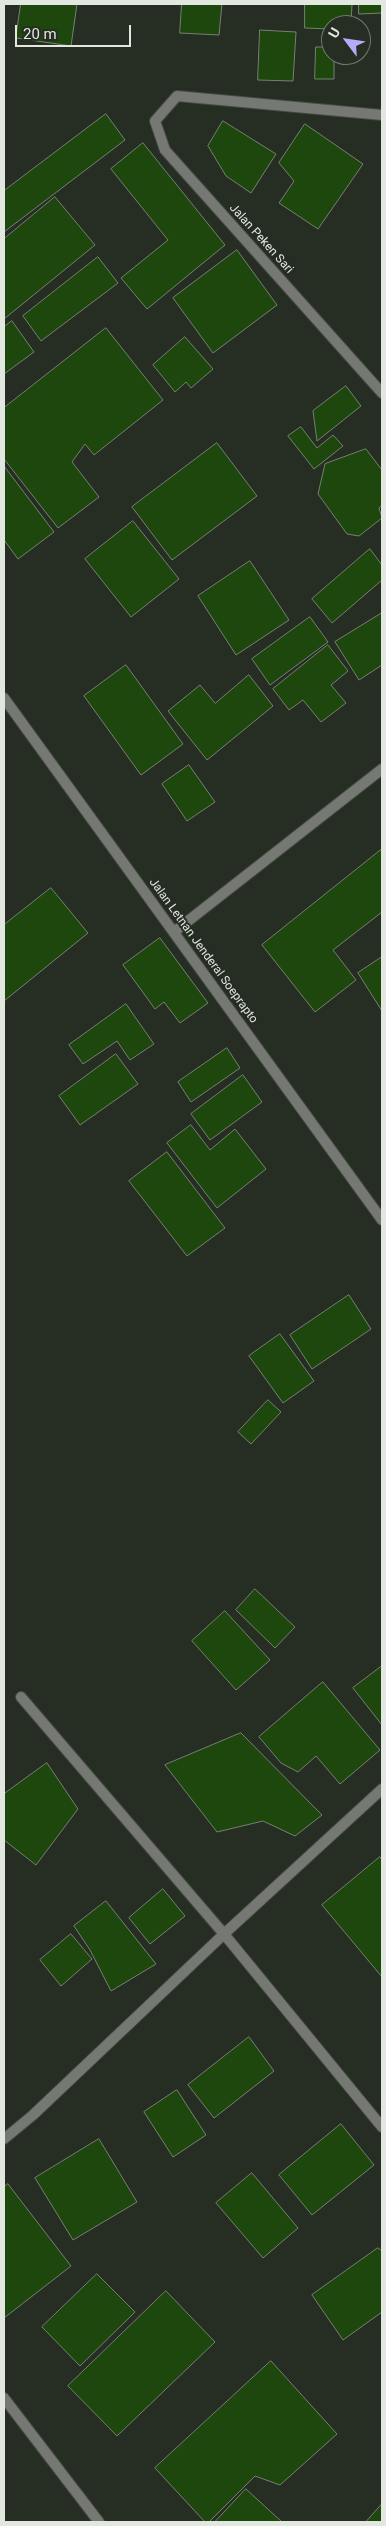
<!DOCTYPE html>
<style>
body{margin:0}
#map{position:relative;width:386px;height:2526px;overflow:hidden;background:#262d23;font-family:Roboto,sans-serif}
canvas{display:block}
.frame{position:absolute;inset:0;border:5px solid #e2e7e0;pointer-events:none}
.north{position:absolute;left:321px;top:15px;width:50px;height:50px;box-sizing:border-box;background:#262d23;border:1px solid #71776f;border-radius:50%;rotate:301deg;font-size:14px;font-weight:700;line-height:20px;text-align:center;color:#e2e7e0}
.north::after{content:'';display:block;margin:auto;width:18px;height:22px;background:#b4acf9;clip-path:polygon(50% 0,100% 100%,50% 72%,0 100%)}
.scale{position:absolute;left:15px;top:25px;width:116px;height:22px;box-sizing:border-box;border:2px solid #e2e7e0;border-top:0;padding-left:6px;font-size:15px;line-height:18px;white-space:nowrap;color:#e2e7e0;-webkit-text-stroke:4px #262d23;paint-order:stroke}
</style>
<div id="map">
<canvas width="386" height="2526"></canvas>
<div class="frame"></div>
<div class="north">U</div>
<div class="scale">20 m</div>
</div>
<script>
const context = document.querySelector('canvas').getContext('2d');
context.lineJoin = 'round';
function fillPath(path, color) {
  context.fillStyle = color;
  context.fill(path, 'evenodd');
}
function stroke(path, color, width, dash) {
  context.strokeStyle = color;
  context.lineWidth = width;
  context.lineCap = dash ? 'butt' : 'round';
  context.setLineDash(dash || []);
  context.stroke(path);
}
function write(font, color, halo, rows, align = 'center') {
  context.font = font + ' Roboto,sans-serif';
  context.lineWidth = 4;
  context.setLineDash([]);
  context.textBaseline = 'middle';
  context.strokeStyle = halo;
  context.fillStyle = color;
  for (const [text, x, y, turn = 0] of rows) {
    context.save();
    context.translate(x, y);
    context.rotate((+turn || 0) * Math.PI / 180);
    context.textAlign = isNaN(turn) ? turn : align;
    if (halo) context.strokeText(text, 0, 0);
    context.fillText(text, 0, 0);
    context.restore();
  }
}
const building = new Path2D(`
 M21,4H77L71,46L16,38Z
 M182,4H222L219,35L180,33Z
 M305,4H352L351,25H331V29L305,28Z
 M359,4H382V13L359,14Z
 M260,30L296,32L293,81L258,80Z
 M316,47H331V55H334V79H315Z
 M106,114L125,140L4,232V191Z
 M223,121L276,154L251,193L226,176L208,146Z
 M305,124L363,164L318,229L279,203L294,181L279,163Z
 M143,143L225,245L147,309L121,278L168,240L111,169Z
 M55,197L95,245L4,319V239Z
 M237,250L277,305L213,353L173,298Z
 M98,257L118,283L41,341L23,316Z
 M12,321L34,352L4,374V327Z
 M106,328L163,400L94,455L85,444L72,462L99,497L58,528L4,459V408Z
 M185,337L213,369L191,388L186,382L175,392L153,365Z
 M346,386L361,406L317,441L313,411Z
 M301,427L317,448L333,435L343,446L314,469L288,436Z
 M217,443L257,496L172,560L132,507Z
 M366,449L382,470V505L379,508L382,518L359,536L347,534L318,494L325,464Z
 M4,466L54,532L18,559L4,540Z
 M133,521L179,579L131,617L85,559Z
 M370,549L382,565V580L332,623L312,599Z
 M250,561L289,620L236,655L198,596Z
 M382,613V665L359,680L335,642Z
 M310,617L328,642L270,685L252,659Z
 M328,645L348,671L331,685L346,703L321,722L303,700L289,710L273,689Z
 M126,665L183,744L141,775L84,696Z
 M249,675L273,706L207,760L168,711L200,685L215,703Z
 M189,765L215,802L187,821L162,784Z
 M382,849V912L333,950L356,980L315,1012L262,945Z
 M51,888L88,933L4,1001V925Z
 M160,938L208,1003L180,1023L164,1002L155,1009L123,965Z
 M382,957V1011L358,973Z
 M126,1004L154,1044L130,1060L117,1041L83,1064L69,1045Z
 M227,1048L240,1068L191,1102L178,1082Z
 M116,1054L138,1084L80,1125L59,1096Z
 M243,1075L262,1102L210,1140L191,1114Z
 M191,1125L210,1150L235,1129L266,1169L217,1208L167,1143Z
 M167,1152L225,1228L187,1256L129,1181Z
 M349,1295L371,1329L312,1369L290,1335Z
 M280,1334L314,1381L283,1403L249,1356Z
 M268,1400L281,1412L251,1444L238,1432Z
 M255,1589L295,1627L275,1648L236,1610Z
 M225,1611L270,1660L236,1690L192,1641Z
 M382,1666V1725L353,1688Z
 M323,1682L380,1750L340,1784L316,1756L298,1772L281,1763L259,1737Z
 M241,1733L322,1815L295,1836L263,1821L217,1832L165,1765Z
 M47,1763L78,1809L36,1865L4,1840V1794Z
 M380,1857L382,1860V1977L322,1905Z
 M163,1889L185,1916L150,1944L129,1918Z
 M106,1901L156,1964L111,1991L90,1950L74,1926Z
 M71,1934L92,1959L61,1986L40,1960Z
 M249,2037L274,2071L214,2118L188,2085Z
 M177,2090L206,2135L173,2157L144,2112Z
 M341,2124L374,2165L312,2215L279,2175Z
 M99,2139L137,2202L73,2240L35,2178Z
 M252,2173L298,2228L263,2258L216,2203Z
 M8,2184L71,2266L4,2318V2187Z
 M378,2248L382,2251V2312L343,2340L312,2295Z
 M97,2274L135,2312L80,2366L42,2327Z
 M166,2291L215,2342L117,2436L68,2386Z
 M271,2361L337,2434L280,2485L255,2476L209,2522H205L155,2468Z
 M246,2489L282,2522H215Z
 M382,2504V2522H366Z`);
fillPath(building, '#1d470c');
stroke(building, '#778074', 1);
const street = new Path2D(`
 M382,115L177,96L155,121L165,150L382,393
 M4,698L382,1220
 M174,932L382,769
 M21,1697L224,1934L382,2127
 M4,2139L33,2115L224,1934L382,1789
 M4,2398L99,2522`);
stroke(street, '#444b41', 12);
stroke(street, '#757873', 10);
write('12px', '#e2e7e0', '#262d23', [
 ["Jalan Peken Sari",261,239,48],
 ["Jalan Letnan Jenderal Soeprapto",203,951,54]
]);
</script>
